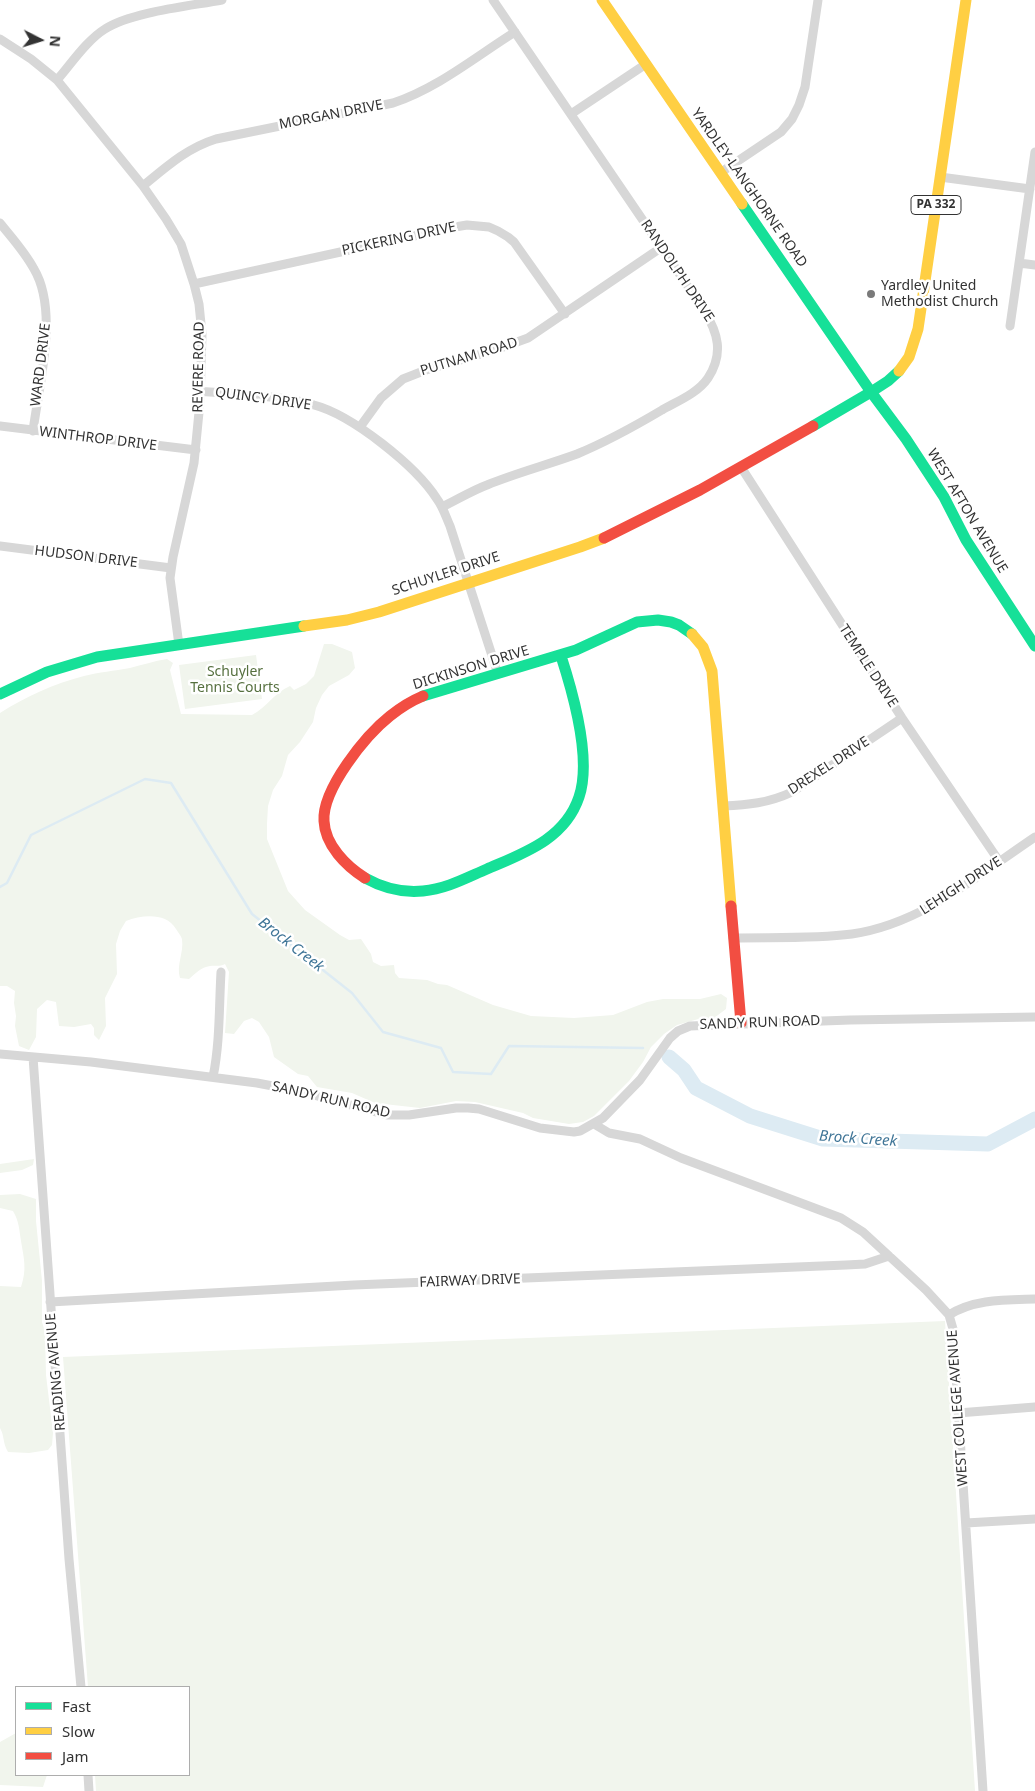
<!DOCTYPE html>
<style>
body{margin:0}
#map{position:relative;width:1035px;height:1791px;overflow:hidden;background:#fff;font-family:"Noto Sans",sans-serif}
canvas{display:block}
.legend{position:absolute;left:15px;top:1686px;width:175px;height:90px;box-sizing:border-box;background:#fff;border:1px solid #adadad;margin:0;padding:6px 9px;list-style:none;font-size:15px;color:#333}
.legend li{display:flex;align-items:center;gap:10px;height:25px}
.legend b{width:25px;border:1px solid #adadad}
.north{position:absolute;left:15px;top:15px;width:50px;height:50px;-webkit-text-stroke:4px #fff;paint-order:stroke;rotate:95deg;font-size:14px;font-weight:700;line-height:20px;text-align:center;color:#333}
.north::after{content:'';display:block;margin:auto;width:18px;height:22px;background:#333;clip-path:polygon(50% 0,100% 100%,50% 72%,0 100%)}
</style>
<div id="map">
<canvas width="1035" height="1791"></canvas>
<ul class="legend">
<li><b style="height:6px;background:#16e098"></b>Fast</li>
<li><b style="height:6px;background:#ffcf43"></b>Slow</li>
<li><b style="height:6px;background:#f24e42"></b>Jam</li>
</ul>
<div class="north">N</div>
</div>
<script>
const context = document.querySelector('canvas').getContext('2d');
context.lineJoin = 'round';
function fillPath(path, color) {
  context.fillStyle = color;
  context.fill(path, 'evenodd');
}
function stroke(path, color, width, dash) {
  context.strokeStyle = color;
  context.lineWidth = width;
  context.lineCap = dash ? 'butt' : 'round';
  context.setLineDash(dash || []);
  context.stroke(path);
}
function write(font, color, halo, rows, align = 'center') {
  context.font = font + ' "Noto Sans",sans-serif';
  context.lineWidth = 5;
  context.setLineDash([]);
  context.textBaseline = 'middle';
  context.strokeStyle = halo;
  context.fillStyle = color;
  for (const [text, x, y, turn = 0] of rows) {
    context.save();
    context.translate(x, y);
    context.rotate((+turn || 0) * Math.PI / 180);
    context.textAlign = isNaN(turn) ? turn : align;
    if (halo) context.strokeText(text, 0, 0);
    context.fillText(text, 0, 0);
    context.restore();
  }
}
fillPath(new Path2D(`
 M324,644H332L352,652L355,668L349,675L329,686L322,695L316,708L313,722L300,742L288,755L282,776L273,790L268,806L267,824V839L288,891L305,910L340,935L349,940L361,939L371,954L373,962L381,966L394,965L395,973L399,978L427,980L438,984L447,985L493,1005L531,1016L574,1018L613,1015L647,1002L663,999H700L721,994L727,998L726,1009L714,1018H702L677,1025L664,1034L651,1047L643,1062L629,1081L594,1116L583,1122L569,1124L533,1118L523,1113L475,1102L456,1101L420,1108L375,1103L352,1093L317,1087L308,1076L298,1074L274,1057L269,1037L259,1022L252,1018L244,1021L234,1034L225,1033L229,972L225,964C219,967 216,965 210,966C201,967 195,974 189,979L180,978C176,965 184,953 182,939C181,936 178,932 176,929C166,912 142,915 126,921L120,931L116,944L117,974L105,998L106,1026L99,1040L94,1035V1028L91,1024L74,1027L59,1026L56,1002L47,1000L37,1009L36,1037L29,1050L19,1046L15,1026L16,1016L14,1003L15,991L7,986H0V713C27,696 53,684 84,676C99,672 114,671 130,668C142,665 154,661 167,659L173,663L170,670L181,714L252,715C267,707 275,692 290,686L294,690L306,684L314,676Z
 M256,655L262,699L185,709L179,665Z
 M34,1159L33,1165L22,1170L0,1173V1164Z
 M20,1194L36,1199V1221L42,1281V1322L45,1332L46,1375L53,1433L52,1445L48,1450L29,1453L8,1452C2,1441 5,1437 0,1428V1286L21,1287C27,1269 24,1259 21,1241C19,1229 19,1221 13,1211L0,1208V1195Z
 M945,1321L975,1791H96L95,1775H189V1687H88L63,1357Z
 M16,1733V1775H47L43,1787L0,1785V1742Z`), '#f1f5ed');
stroke(new Path2D(`
 M0,887L7,883L31,835L145,779L171,783L252,914L352,993L383,1032L441,1048L453,1072L491,1074L509,1046L643,1048`), '#ddebf3', 2.5);
stroke(new Path2D(`
 M669,1057L684,1070L696,1088L750,1116L823,1139L988,1144L1035,1119`), '#ddebf3', 15);
stroke(new Path2D(`
 M0,39L31,59L57,80L143,186L166,219L181,244L194,284L199,304L202,334L200,402L194,463L173,557L170,578L179,645
 M57,80C71,64 87,40 105,29C131,12 190,6 222,0
 M571,114L646,64
 M720,173L781,132L792,119L799,105L805,87L818,0
 M940,177L1030,189
 M143,186C166,167 187,148 216,139L393,103C438,88 475,57 515,32
 M0,223C12,238 25,252 34,269C59,311 39,384 33,431
 M1019,263L1035,265
 M194,284L455,227L467,225L489,227L498,231L508,237L514,242L565,314
 M1010,326L1035,152
 M200,391C236,395 280,395 314,405C352,415 416,466 437,499C443,507 446,517 450,526L498,674
 M0,426L196,450
 M360,427L381,398L403,379L426,370L495,350L528,338L662,247
 M741,467L902,718L999,861
 M442,507C457,500 471,491 487,485C516,473 547,465 577,454C606,442 635,426 662,410C678,401 698,393 708,378C724,353 718,333 704,310L493,0
 M0,546L171,568
 M723,806C747,805 769,803 792,792L902,718
 M733,938C772,937 813,939 852,934C922,924 978,875 1035,837
 M0,1054L91,1062L257,1083L299,1091L387,1115H409L456,1108H468L479,1109L540,1128L574,1132L580,1131L603,1118L640,1080L670,1038L678,1031L690,1026L850,1020L1035,1017
 M33,1057L69,1559L81,1687
 M213,1077C220,1043 219,1007 221,972
 M594,1124L609,1133L640,1139L681,1158L841,1218L863,1232L926,1290L949,1315L953,1329L983,1791
 M50,1302L354,1285L846,1265L865,1264L889,1256
 M949,1315C974,1299 1005,1300 1035,1299
 M958,1413L1035,1407
 M966,1523L1035,1519
 M88,1775L89,1791`), '#d7d7d7', 9);
stroke(new Path2D(`
 M742,204L871,392L813,426
 M899,371L888,381L871,392L906,439L944,497L966,540L1035,646
 M0,694L47,672L97,657L304,626
 M423,696L576,650L637,622L658,620L671,622L679,625L692,634
 M365,878C383,888 403,893 423,891C446,889 466,878 487,869C524,853 565,839 579,797C592,759 573,693 561,656`), '#16e098', 11);
stroke(new Path2D(`
 M602,0L742,204
 M899,371L909,357L918,329L966,0
 M304,626L347,620L379,612L580,547L604,538
 M692,634L703,647L712,671L731,906`), '#ffcf43', 11);
stroke(new Path2D(`
 M604,538L700,490L813,426
 M365,878C346,866 325,845 324,821C322,789 366,735 390,716C400,708 411,701 423,696
 M731,906L741,1023`), '#f24e42', 11);
for (const [x, y, r, color] of [
 [871,294,5,"#7a7a7a"]
]) {
  const dot = new Path2D();
  dot.arc(x, y, r, 0, 2 * Math.PI);
  context.fillStyle = color;
  context.fill(dot);
  stroke(dot, '#fff', 2);
}
for (const [x, y, w] of [
 [936,205,50]
]) {
  const box = new Path2D();
  box.roundRect(x - w / 2, y - 9.5, w, 19, 4);
  context.fillStyle = '#fff';
  context.fill(box);
  stroke(box, '#333', 1);
}
write('bold 12px', '#333', null, [
 ["PA 332",936,205]
]);
write('14px', '#333', '#fff', [
 ["MORGAN DRIVE",331,115,-11],
 ["YARDLEY-LANGHORNE ROAD",749,188,55],
 ["PICKERING DRIVE",399,239,-12],
 ["RANDOLPH DRIVE",677,271,56],
 ["PUTNAM ROAD",469,357,-17],
 ["WARD DRIVE",41,365,-83],
 ["REVERE ROAD",199,367,-89],
 ["QUINCY DRIVE",263,399,8],
 ["WINTHROP DRIVE",98,439,7],
 ["WEST AFTON AVENUE",967,511,59],
 ["HUDSON DRIVE",86,557,7],
 ["SCHUYLER DRIVE",446,574,-18],
 ["TEMPLE DRIVE",868,666,57],
 ["DICKINSON DRIVE",471,668,-17],
 ["DREXEL DRIVE",829,766,-33],
 ["LEHIGH DRIVE",961,886,-33],
 ["SANDY RUN ROAD",760,1023,-2],
 ["SANDY RUN ROAD",331,1100,13],
 ["FAIRWAY DRIVE",470,1281,-2],
 ["READING AVENUE",56,1372,-95],
 ["WEST COLLEGE AVENUE",958,1408,-94]
]);
write('14px', '#333', '#fff', [
 ["Yardley United",881,286],
 ["Methodist Church",881,302]
], 'left');
write('14px', '#56703f', '#fff', [
 ["Schuyler",235,672],
 ["Tennis Courts",235,688]
]);
write('italic 15px', '#3f7597', '#fff', [
 ["Brock Creek",291,945,38],
 ["Brock Creek",858,1139,4]
]);
</script>
